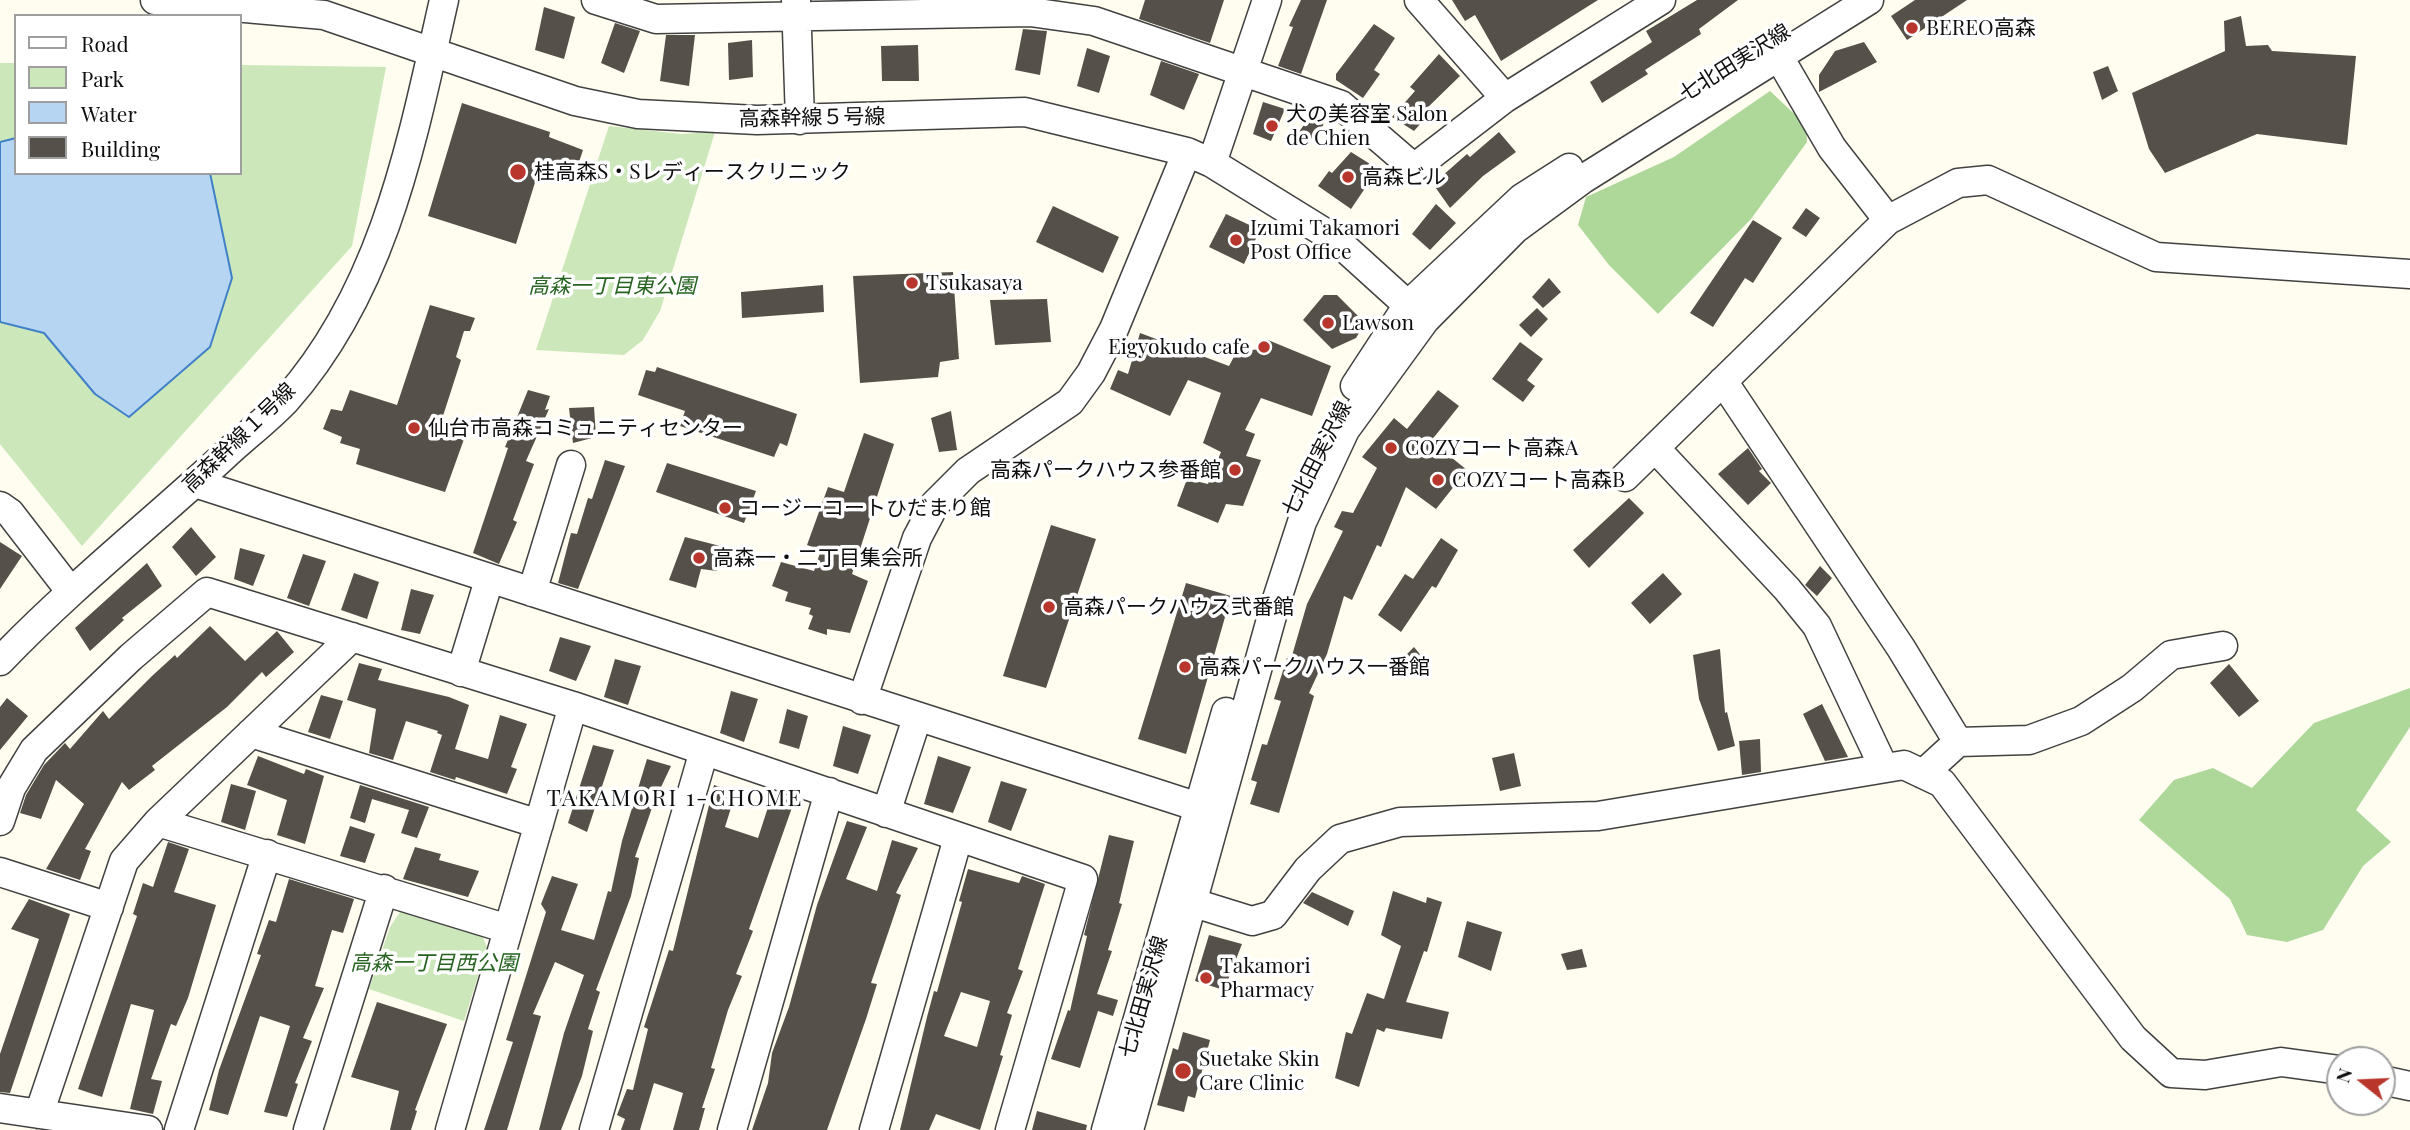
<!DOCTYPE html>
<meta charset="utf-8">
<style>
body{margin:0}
#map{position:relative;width:2410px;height:1130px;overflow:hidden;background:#fefdef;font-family:"Playfair Display",serif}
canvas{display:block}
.legend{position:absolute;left:14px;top:14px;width:228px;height:161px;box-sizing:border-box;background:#fff;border:2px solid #9f9f9f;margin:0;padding:9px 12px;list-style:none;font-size:21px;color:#0e0e0e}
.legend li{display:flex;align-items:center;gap:14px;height:35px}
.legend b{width:35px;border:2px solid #9f9f9f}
.north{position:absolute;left:2326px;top:1046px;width:70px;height:70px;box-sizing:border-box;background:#fff;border:2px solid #9f9f9f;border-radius:50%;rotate:288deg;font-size:19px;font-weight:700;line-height:28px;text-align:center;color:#0e0e0e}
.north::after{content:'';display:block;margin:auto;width:24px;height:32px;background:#b8362b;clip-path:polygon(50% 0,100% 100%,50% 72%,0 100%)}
</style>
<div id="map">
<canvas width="2410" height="1130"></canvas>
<ul class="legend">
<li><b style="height:9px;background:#fff"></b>Road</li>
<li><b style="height:19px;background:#cce7ba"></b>Park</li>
<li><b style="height:19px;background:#b6d5f3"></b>Water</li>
<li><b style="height:19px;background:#56504a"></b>Building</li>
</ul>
<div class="north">N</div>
</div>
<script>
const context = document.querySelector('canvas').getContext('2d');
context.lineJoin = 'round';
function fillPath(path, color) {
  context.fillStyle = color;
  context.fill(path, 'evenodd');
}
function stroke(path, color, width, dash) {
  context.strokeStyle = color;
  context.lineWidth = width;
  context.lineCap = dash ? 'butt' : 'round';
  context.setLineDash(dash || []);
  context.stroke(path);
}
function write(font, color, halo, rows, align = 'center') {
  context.font = font + ' "Playfair Display","Noto Sans JP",serif';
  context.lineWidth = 7;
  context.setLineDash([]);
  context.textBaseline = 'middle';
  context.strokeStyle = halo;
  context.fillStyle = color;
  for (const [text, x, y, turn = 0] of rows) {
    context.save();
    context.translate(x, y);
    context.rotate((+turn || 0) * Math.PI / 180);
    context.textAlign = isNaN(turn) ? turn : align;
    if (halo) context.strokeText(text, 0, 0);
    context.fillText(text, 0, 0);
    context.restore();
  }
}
fillPath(new Path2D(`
 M0,63H16V173H240V65L386,67L352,246L82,546L0,444Z
 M609,126L681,134L715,132L660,311L643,340L624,355L536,350Z
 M402,909L479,928L487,947L464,1021L369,989L390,927Z`), '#cce7ba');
fillPath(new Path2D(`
 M1770,91L1806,125L1807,142L1751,219L1658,314L1609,265L1578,225L1586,197L1674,157Z
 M2410,688V727L2356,810L2391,842L2363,866L2323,930L2287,942L2247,935L2230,899L2139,820L2174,780L2213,768L2252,788L2314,723Z`), '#aed79a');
const water = new Path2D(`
 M16,138V173H210L232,278L210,347L129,417L95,394L44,333L0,322V142Z`);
fillPath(water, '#b6d5f3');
stroke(water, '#4080c7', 2);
fillPath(new Path2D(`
 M1145,0H1224L1210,43L1139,19Z
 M1301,0H1327L1301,74L1278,66L1293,27L1289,26Z
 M1452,0H1598L1501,61L1475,15L1465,21Z
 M1697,0H1738L1699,29L1701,34L1645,70L1648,74L1602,103L1590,82L1652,42L1646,31Z
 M1915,0H1967L1907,40L1891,16Z
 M544,7L575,17L564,59L535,50Z
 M2241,16L2246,46L2268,45L2272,51L2356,56L2347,145L2257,134L2165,173L2149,149L2132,93L2225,51L2224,21Z
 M615,23L640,31L624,73L601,63Z
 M1374,24L1395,38L1374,70L1380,74L1363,98L1336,80V74Z
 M1023,29L1047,31L1040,75L1015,70Z
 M666,35H695L689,86L660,81Z
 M752,40L753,77L729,80L728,43Z
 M1864,42L1877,62L1819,92V75L1835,51Z
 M918,45L919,81H882L881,46Z
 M1087,48L1110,56L1099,93L1077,86Z
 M1439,54L1460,76L1424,111L1428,115L1414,131L1392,117L1415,91L1410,87Z
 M1161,61L1199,74L1184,110L1150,95Z
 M2108,66L2118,91L2102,100L2093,72Z
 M1263,102L1285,109L1271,141L1253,134Z
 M462,103L550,132L549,137L583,150L575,174L541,163L516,244L428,216Z
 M1312,113L1326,117L1317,141L1299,132Z
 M1499,132L1516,152L1483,176L1450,208L1433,184L1467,154L1470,157Z
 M1351,152L1378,169L1351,209L1318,186L1329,171L1332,173Z
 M1436,204L1456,223L1430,250L1412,234Z
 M1053,206L1119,237L1103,273L1036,242Z
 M1806,208L1820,218L1806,237L1792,228Z
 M1226,214L1260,230L1244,264L1209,247Z
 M1753,220L1782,238L1753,283L1745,278L1713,327L1690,313Z
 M953,272L959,359L940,362L938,377L860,383L853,276Z
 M1549,278L1561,292L1543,308L1532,297Z
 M823,285L824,312L742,318L741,292Z
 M1324,295H1337L1365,323L1356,338L1332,349L1303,320Z
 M1047,299L1051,342L995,345L990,300Z
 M430,305L475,318L470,331H464L456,357L461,360L442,419L468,428L445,492L356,464L360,449L340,443L342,437L323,429L331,409L342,411L350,390L397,405Z
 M1537,308L1548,319L1531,337L1519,325Z
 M1140,333L1229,366L1237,351L1264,349L1268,340L1331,366L1312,416L1261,398L1245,430L1255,434L1246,456L1261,460L1243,506L1226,504L1218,523L1177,506L1187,479L1208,484L1221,452L1203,443L1221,393L1188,380L1170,416L1110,389L1118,370L1128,374Z
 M1520,342L1543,359L1527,380L1535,386L1523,402L1492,379Z
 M657,367L797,414L787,446L780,443L774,457L680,426L685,411L638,395L646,370L655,372Z
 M528,390L550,396L545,410L549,409L526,461L534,464L513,520L517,522L499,564L473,553L508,448L505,447Z
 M1438,390L1459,406L1431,441L1467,470L1436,509L1406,487L1381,547L1377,545L1352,600L1344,596L1327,654L1309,693L1314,696L1279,813L1250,804L1257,782L1251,780L1262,744L1267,745L1281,701L1274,699L1287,658L1291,659L1307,604L1343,531L1334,527L1342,511L1353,513L1377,468L1362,457L1394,418L1407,429Z
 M594,407L596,437L573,443L569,408Z
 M951,411L957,450L939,452L931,418Z
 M864,433L894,444L852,574L868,581L850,633L827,629V635L808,629L813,616L809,614L811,608L785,601L788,592L772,586L781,562L814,571L821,550L807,545L828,487L844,492Z
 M1748,448L1762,469L1759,471L1771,483L1748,505L1718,474Z
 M605,460L625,466L578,589L558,583L571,533L577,534L588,498L592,499Z
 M667,463L756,491L744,523L656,492Z
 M1629,498L1644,513L1589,568L1573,550Z
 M1051,525L1096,539L1046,688L1003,676Z
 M191,527L216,557L196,576L172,547Z
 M685,537L724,547L717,571L701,569L696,588L669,580Z
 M1441,538L1458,550L1436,588L1432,586L1401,632L1378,615L1405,574L1413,579Z
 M0,542L22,556L0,589Z
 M240,548L265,555L253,586L234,579Z
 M303,554L326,561L309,606L287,598Z
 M147,563L162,586L122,618L124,620L90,651L75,628Z
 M1820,566L1832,578L1817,596L1805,585Z
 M354,573L379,582L367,619L341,610Z
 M1663,573L1682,594L1650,624L1631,603Z
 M1186,583L1231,596L1186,754L1138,739Z
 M411,589L434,595L420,634L401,630Z
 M210,626L245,661L277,631L294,652L266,677L262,672L227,707L152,766L155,770L129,790L122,782L85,849L91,851L80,880L46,869L84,804L56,780L41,819L20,813L26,795L44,765L65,743L70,749L103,711L109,719L152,676L175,655L177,658Z
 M560,637L591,646L576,681L549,671Z
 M1414,647L1427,663L1411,676L1400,661Z
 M1720,649L1725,713L1727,712L1735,746L1718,751L1699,699L1693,655Z
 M615,659L641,666L628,705L604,697Z
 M359,663L382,669L378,680L449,697L469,705L455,749L488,759L500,715L527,724L511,767L517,769L507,794L456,777L455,780L430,772L442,735L437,733L438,731L406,721L393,760L369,753L376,709L347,700Z
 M2229,664L2259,701L2239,717L2210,683Z
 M731,691L758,699L744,742L720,733Z
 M321,695L343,701L330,739L308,732Z
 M7,698L28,716L0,750V707Z
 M1822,704L1848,757L1825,761L1803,714Z
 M787,709L808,716L799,749L779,743Z
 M843,726L871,735L858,774L833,766Z
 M1760,739L1761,772L1742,775L1739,741Z
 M593,745L614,750L587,832L568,823Z
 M1514,753L1521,786L1500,791L1492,758Z
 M258,756L304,774L306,769L324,776L305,844L277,835L287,800L247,785Z
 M938,756L971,767L953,813L924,804Z
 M647,759L671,766L654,802L635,857L639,858L631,896L596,990L600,992L588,1029L593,1031L582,1076L561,1130H539L564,1033L584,975L555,962L533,1014L541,1016L507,1130H484L513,1042L506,1040L546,912L541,904L552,876L578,884L561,930L594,940L608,891L611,892L622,841Z
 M1001,781L1027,789L1011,831L988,822Z
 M231,784L256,791L245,830L221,822Z
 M360,785L429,807L417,838L401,833L409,810L372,799L365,823L350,818Z
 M714,785L736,792L725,827L758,838L772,795L794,802L749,929L753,931L736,974L742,976L728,1010L711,1068L715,1069L702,1108H705L699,1130H673L683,1093L654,1083L640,1130H621L625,1119L617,1115L627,1089L633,1090L648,1029L644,1027L669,950L673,951Z
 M847,821L867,827L846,879L877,891L892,840L918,848L896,893L901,895L871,983L877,984L866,1019L827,1130H752L768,1083L772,1053L789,1007L817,905Z
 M350,826L375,834L365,863L340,856Z
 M1109,835L1134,841L1119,903L1122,904L1108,950L1112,951L1097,994L1118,1000L1113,1016L1098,1011L1080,1068L1051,1059L1068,1010L1070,1011L1087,936L1084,935Z
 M168,842L189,849L174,892L216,905L188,998L176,1026L171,1024L151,1079L162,1081L153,1114L130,1109L154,1010L131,1004L102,1097L78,1089L137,916L133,914L143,883L153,887Z
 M415,847L441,854L439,860L479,871L468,897L403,879Z
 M968,869L1019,883L1022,876L1045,884L1018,969L1023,971L1007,1013L1012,1015L1000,1055L1003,1056L980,1130L936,1114L929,1130H900L927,1017L934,991L937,992L962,902L959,901ZM961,992L990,1001L977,1047L944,1036Z
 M289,879L354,899L343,933L332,930L315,986L324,988L303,1038L312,1041L295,1083L298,1084L287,1117L264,1112L290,1026L260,1016L228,1115L209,1110L219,1070L261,955L257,954L269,920L276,922Z
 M1393,891L1426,903L1427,897L1442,902L1427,952L1424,951L1406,1002L1449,1012L1442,1039L1386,1028L1384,1032L1377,1029L1359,1087L1335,1078L1346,1032L1352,1034L1367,993L1384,999L1401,946L1381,935Z
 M1312,892L1354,911L1348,926L1303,903Z
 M29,899L70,914L10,1093L0,1092V1054L39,939L11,929Z
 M1467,921L1502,932L1491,971L1458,957Z
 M1209,935L1242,944L1224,990L1195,981Z
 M1582,949L1587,967L1567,970L1561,954Z
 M377,1002L447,1024L415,1110L417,1111L411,1130H390L399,1091L351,1077Z
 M1183,1032L1210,1040L1195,1098L1188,1096L1184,1112L1157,1105L1173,1048L1178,1050Z
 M1037,1111L1087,1125L1086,1130H1032Z`), '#56504a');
const minor = new Path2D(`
 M155,0L324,15L575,101L638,114L757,120L1025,112L1187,152L1212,163L1335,239L1421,317
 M596,0L656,19L1030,12L1094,21L1341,105L1414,168L1505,98L1661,0
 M796,0L800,120
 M1419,0L1505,98
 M1779,57L1832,148L1888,220
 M1212,163L1267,0
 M1723,381L1901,648L1958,742
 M1355,386L1408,305L1522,198L1569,168
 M1655,448L1787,589L1817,626L1884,768
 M1625,477L1888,220L1958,183L1988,180L2156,257L2410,274
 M195,483L1214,812
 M0,506L10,513L71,592
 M532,592L571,465
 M0,661C70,588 149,525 223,457C243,438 267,420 286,400C385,288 412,141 444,0
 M461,672L489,580
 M862,700L917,538L935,504L968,471L1070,402L1091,373L1114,329L1187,152
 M251,733L539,824
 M1923,774L1958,742L2029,740L2081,721L2132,688L2171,655L2223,646
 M886,813L917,718
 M0,821L11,788L34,750L131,657L207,592L573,706L1083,879L1010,1130
 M158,822L508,929
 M0,872L109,907
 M1194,903L1252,921L1273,915L1308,869L1340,839L1400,822L1598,816L1904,765L1942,783L2133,1038L2171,1073L2205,1075L2281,1062L2340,1070
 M2382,1080L2410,1086
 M0,1108L148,1130
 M39,1114L124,861L158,822L352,637
 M179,1130L267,854
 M308,1130L384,889
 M450,1130L573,706
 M594,1130L704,751
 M732,1130L829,792
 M874,1130L958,838
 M1106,1130L1226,712
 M1129,1130L1275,605L1302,522L1345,430L1425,320L1515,229L1583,179L1869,0`);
stroke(minor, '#414141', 31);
stroke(minor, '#fff', 28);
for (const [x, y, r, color] of [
 [1912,28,7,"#b8362b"],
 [1272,126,7,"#b8362b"],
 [518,172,9,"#b8362b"],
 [1348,177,7,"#b8362b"],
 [1236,240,7,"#b8362b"],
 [912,283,7,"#b8362b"],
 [1328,323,7,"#b8362b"],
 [1264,347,7,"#b8362b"],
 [414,428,7,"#b8362b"],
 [1391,448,7,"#b8362b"],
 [1235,470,7,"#b8362b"],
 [1438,480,7,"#b8362b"],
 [725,508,7,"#b8362b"],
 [699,558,7,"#b8362b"],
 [1049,607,7,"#b8362b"],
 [1185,667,7,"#b8362b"],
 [1206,978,7,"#b8362b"],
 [1183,1071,9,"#b8362b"]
]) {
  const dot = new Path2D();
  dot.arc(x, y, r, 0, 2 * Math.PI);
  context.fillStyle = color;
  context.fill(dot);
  stroke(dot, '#fff', 2.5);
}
write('21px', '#0e0e0e', '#fff', [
 ["BEREO高森",1926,28],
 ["犬の美容室 Salon",1286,114],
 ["de Chien",1286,138],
 ["桂高森S・Sレディースクリニック",534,172],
 ["高森ビル",1362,177],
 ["Izumi Takamori",1250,228],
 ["Post Office",1250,252],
 ["Tsukasaya",926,283],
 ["Lawson",1342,323],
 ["Eigyokudo cafe",1250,347,"right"],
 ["仙台市高森コミュニティセンター",428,428],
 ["COZYコート高森A",1405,448],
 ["高森パークハウス参番館",1221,470,"right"],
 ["COZYコート高森B",1452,480],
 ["コージーコートひだまり館",739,508],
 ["高森一・二丁目集会所",713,558],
 ["高森パークハウス弐番館",1063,607],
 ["高森パークハウス一番館",1199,667],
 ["Takamori",1220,966],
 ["Pharmacy",1220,990],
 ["Suetake Skin",1199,1059],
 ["Care Clinic",1199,1083]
], 'left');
write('21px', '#0e0e0e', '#fff', [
 ["七北田実沢線",1735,63,-32],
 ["高森幹線５号線",812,118,-1],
 ["高森幹線１号線",239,438,-44],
 ["七北田実沢線",1317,459,-63],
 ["七北田実沢線",1144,997,-74]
]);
write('italic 21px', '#266320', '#fff', [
 ["高森一丁目東公園",612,286],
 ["高森一丁目西公園",434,963]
]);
context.letterSpacing = '2px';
write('23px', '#0e0e0e', '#fff', [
 ["TAKAMORI 1-CHOME",675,799]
]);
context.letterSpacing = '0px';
</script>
